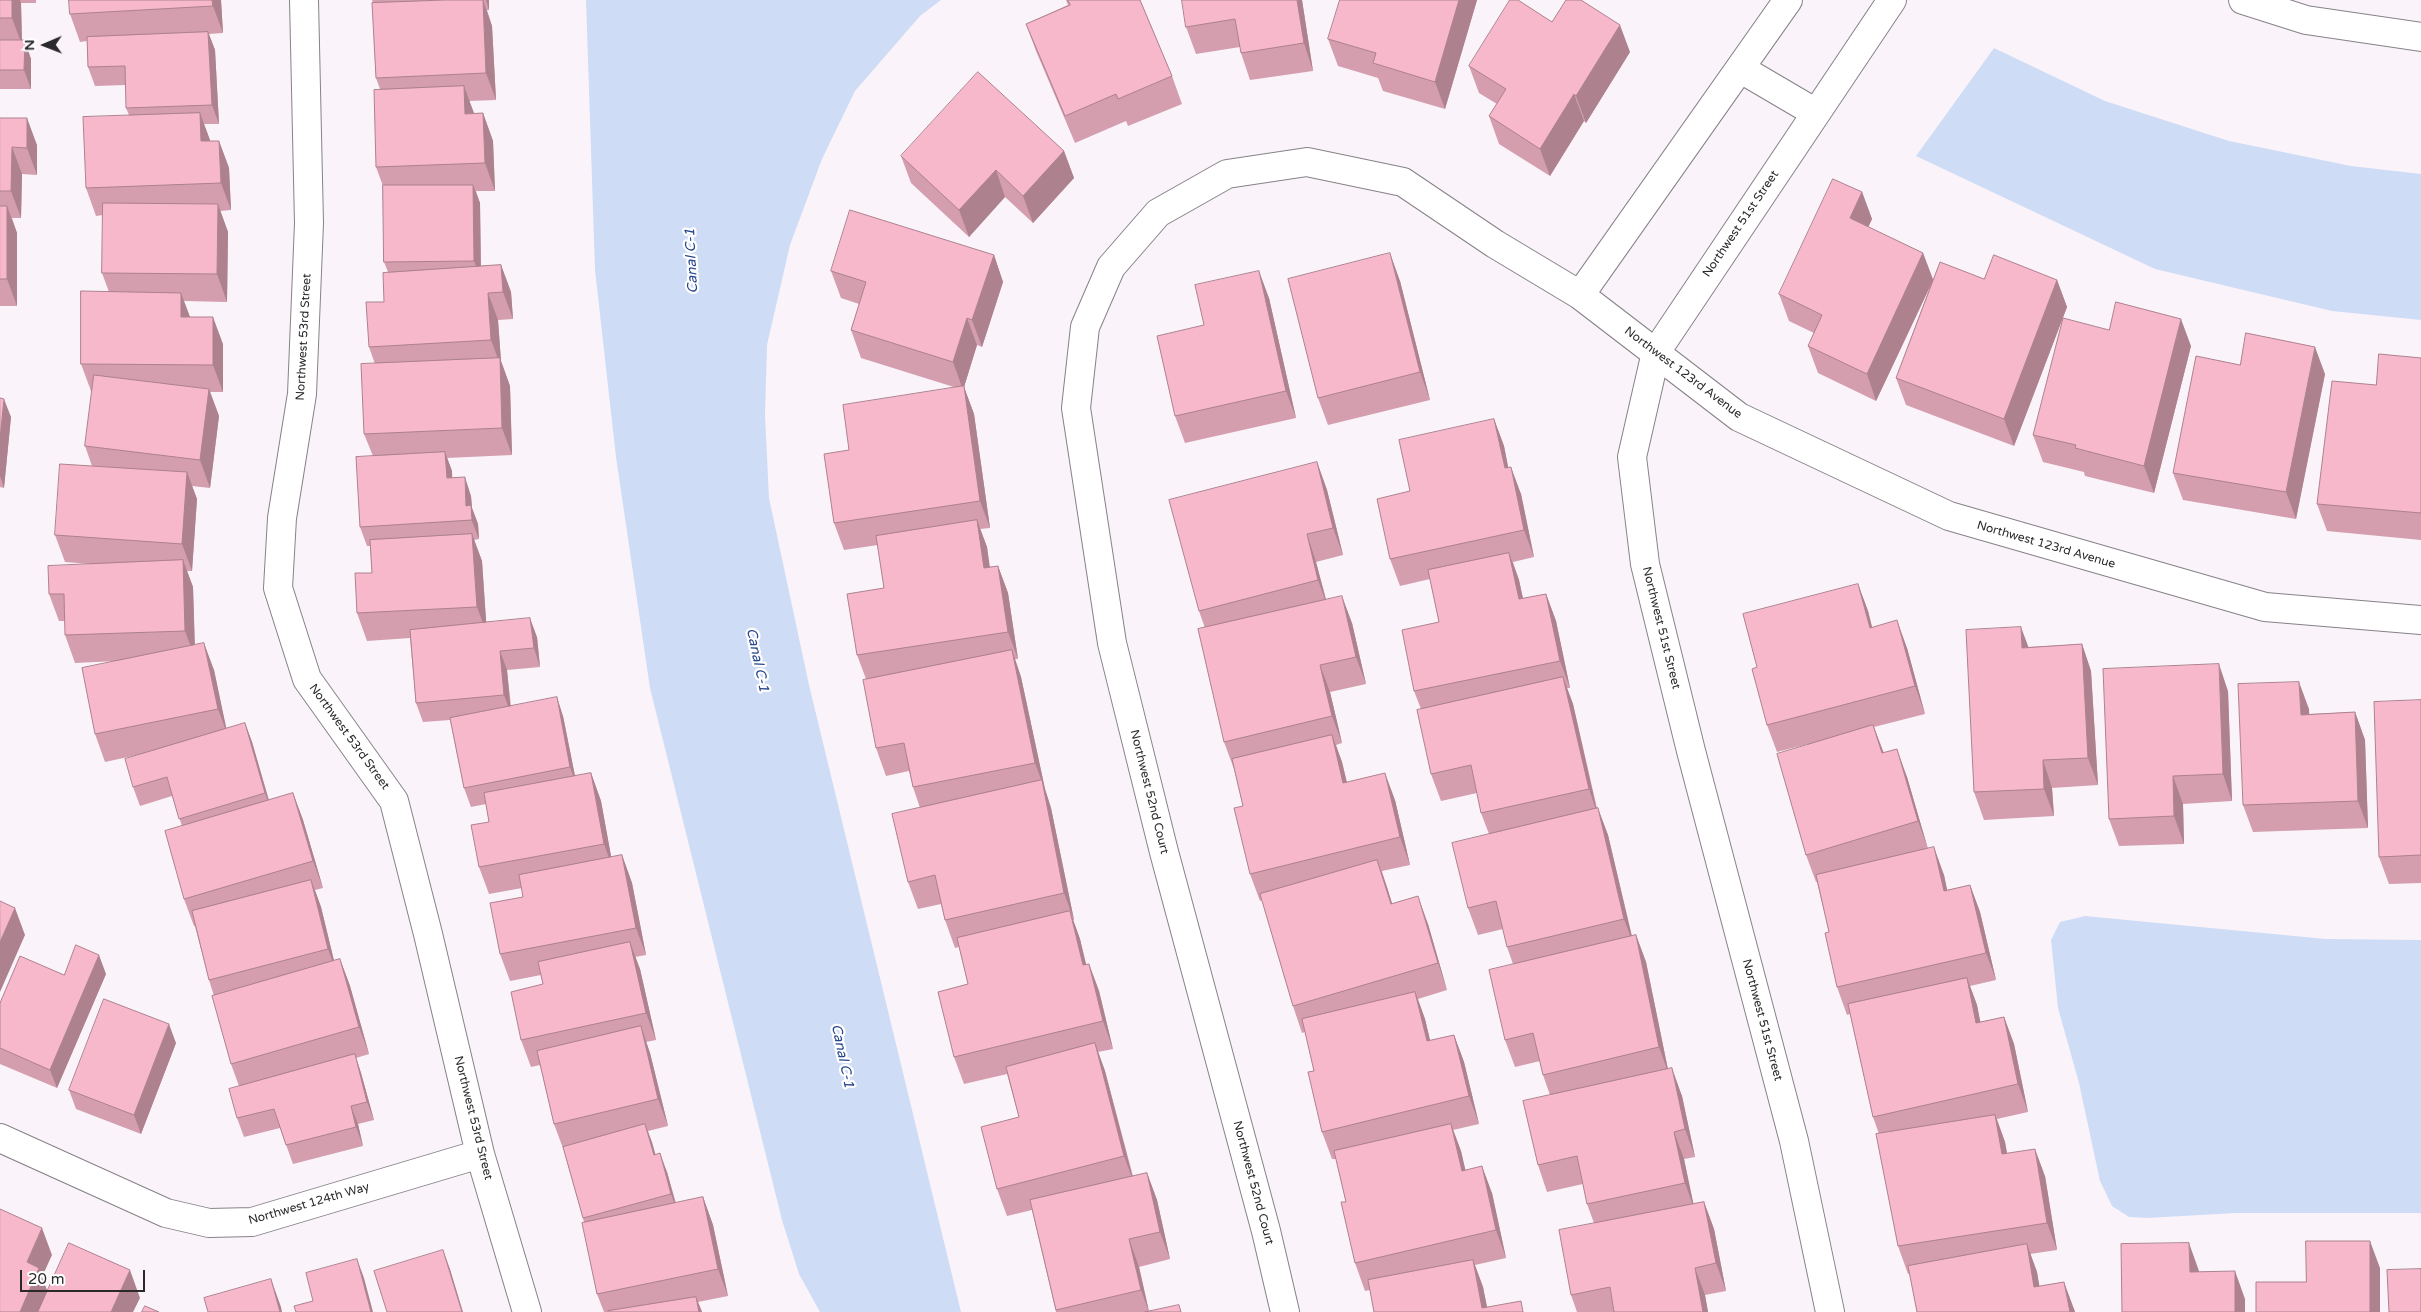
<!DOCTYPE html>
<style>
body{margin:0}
#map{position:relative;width:2421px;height:1312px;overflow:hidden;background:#faf4fa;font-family:"Varela Round",sans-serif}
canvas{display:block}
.north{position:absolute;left:20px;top:20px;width:50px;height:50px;-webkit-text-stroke:4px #fff;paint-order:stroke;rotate:269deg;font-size:14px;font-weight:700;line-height:20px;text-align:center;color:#2b292b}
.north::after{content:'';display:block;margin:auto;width:18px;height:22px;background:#2b292b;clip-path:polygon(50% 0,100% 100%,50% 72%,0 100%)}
.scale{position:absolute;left:20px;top:1270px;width:125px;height:22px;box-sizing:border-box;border:2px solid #2b292b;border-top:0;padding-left:6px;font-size:15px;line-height:18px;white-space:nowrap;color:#2b292b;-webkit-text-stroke:4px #fff;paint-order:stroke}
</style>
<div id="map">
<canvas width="2421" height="1312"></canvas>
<div class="north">N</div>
<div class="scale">20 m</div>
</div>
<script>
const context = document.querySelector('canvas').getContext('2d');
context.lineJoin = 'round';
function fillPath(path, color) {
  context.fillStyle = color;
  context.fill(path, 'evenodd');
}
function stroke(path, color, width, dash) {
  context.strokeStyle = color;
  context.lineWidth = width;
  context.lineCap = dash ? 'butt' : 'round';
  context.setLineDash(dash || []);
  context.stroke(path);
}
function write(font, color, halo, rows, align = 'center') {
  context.font = font + ' "Varela Round",sans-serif';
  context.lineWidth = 4.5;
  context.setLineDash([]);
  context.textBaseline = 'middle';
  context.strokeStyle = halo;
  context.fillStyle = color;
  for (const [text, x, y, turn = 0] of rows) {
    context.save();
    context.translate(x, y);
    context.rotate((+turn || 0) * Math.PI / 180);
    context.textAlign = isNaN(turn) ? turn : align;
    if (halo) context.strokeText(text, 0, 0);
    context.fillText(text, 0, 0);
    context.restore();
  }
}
fillPath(new Path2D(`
 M586,0H941L920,16L855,91L822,159L790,245L767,345L765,415L769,498L809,685L961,1312H820L799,1274L782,1220L650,688L616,457L595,270Z
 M1994,48L2105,101L2229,141L2351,166L2421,174V320L2332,311L2155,269L1916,156Z
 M2085,916L2326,939L2421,940V1213H2236L2147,1218L2129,1217L2112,1206L2100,1181L2079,1083L2058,1008L2051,940L2060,922Z`), '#cfdcf6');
const minor = new Path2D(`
 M304,0L309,223L302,394L282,518L278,588L307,679L394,801L428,934L480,1154L527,1312
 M2243,0L2306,20L2421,37
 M1741,69L1816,113
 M1580,295L1788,0
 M0,1138L166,1213L209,1223L252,1222L480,1154
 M1285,1312L1266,1231L1164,852L1112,643L1076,408L1085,327L1111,267L1158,213L1227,174L1307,162L1403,182L1495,244L1580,295L1739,417L1949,516L2265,607L2421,620
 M1830,1312L1794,1141L1691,751L1645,564L1632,457L1656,352L1892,0`);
stroke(minor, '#878287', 30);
stroke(minor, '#fff', 28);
fillPath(new Path2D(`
 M0,0H36V3H21L22,40L31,59V89H0Z
 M221,0L223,33L209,34L215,50L219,124H204L210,141H219L229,168L231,210L220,211L228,232L227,302L184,301L190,317L223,344V392H210L219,416L210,488L192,486L197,499L192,571H187L193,587L195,645L214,670L226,729L245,723L252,742L269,800L293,793L303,820L323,888L315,890L321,907L334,961L340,959L350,986L369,1054L356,1058L361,1073L374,1120L358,1124L363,1146L293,1164L280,1128L244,1137L237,1118L239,1086L231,1064L214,996L209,980L195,926H194L184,899L182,826L172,796L140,806L133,787L142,754L105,762L95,734L117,661L75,663L65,635V621H59L49,594L90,564L65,562L55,535L92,466L85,446L92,391H91L81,364L109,292L102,273L103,215L96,216L86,188L129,115L126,108V85L95,86L88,67L87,41L80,42L70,14Z
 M372,0H489V10H487L492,26L496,100L469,101L474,114L483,113L493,141L495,191H476L480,203L481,266L501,265L511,292L513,319L498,320L501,361L510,386L512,455L447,458L452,471V478L471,496L472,508L478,524L479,539L474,540L482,561L486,622L537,637L540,667L507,670L511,706L563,716L575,776L591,773L601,801L611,857L622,855L632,883L646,955L635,957L640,969L656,1040L646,1042L650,1053L668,1126L648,1131L655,1154L667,1172L676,1203L703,1197L713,1225L728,1296L698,1302L702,1312H604L597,1294L584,1222L564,1151L554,1124L540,1065L531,1067L521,1040L543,984L541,975L510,981L500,954L523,897L522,888L489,894L479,867L489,822L486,804L471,807L464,788L450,720L423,722L416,703L410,638L367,641L357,613L372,573L370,546H367L360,527L373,456L364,434L375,364L369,347L384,302L388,272L384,262L383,186L376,167L380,89L376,78L373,3Z
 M1066,0H1140L1172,76L1182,104L1128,126L1126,121L1075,143L1036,51L1026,24L1068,5Z
 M1302,0L1313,71L1250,80L1241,53L1240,47L1196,54L1186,27Z
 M1477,0L1445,109L1383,91L1378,78L1338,66L1328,39Z
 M1552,22L1630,52L1586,123L1584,121L1550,176L1499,144L1489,116L1497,104L1479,93L1469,66Z
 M0,118L37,145V175L22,174L21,218H12L17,233V306H0Z
 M1064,151L1074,178L1033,223L1005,197L969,237L911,183L901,156Z
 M1862,192L1872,219L1868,227L1923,253L1933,279L2057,280L2067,307L2014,446L1906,405L1896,378L1930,287L1876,401L1818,373L1808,346L1814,333L1789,321L1779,294Z
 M994,255L1003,282L982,347L977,345L964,387L974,414L990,528L980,529L987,547L989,567L998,566L1008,593L1018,659H1015L1021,677L1045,789L1051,808L1074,920H1073L1080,939L1086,965L1089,964L1099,991L1113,1049L1098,1052L1105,1071L1133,1176L1147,1173L1157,1200L1170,1259L1139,1267L1149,1311L1182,1312H1056L1032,1210L1007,1216L997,1189L1019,1117L1007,1074L964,1084L954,1057L968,984L959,947L955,948L945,920L941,904L918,909L908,882L920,808L913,787L909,771L886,776L876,748L866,679L857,655L884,588L878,545L844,550L834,523L849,450L957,388L861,358L851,330L859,304L841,298L831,271Z
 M1400,281L1430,400L1328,425L1318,398Z
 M1269,298L1296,418L1185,443L1175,416L1204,325Z
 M2109,330L2191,346L2154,493L2085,476L2084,472L2043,462L2033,435Z
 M2421,358V540L2327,531L2317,504L2376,385Z
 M2240,365L2325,374L2296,519L2183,500L2173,473Z
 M0,398L11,417L4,488L0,487Z
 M1494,419L1504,446L1508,468L1521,494L1534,557L1513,562L1519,580L1523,599L1546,594L1556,621L1570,688H1567L1573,704L1597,808L1608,835L1632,936L1636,935L1646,962L1668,1069L1682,1096L1695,1157L1684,1159L1693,1204L1704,1202L1714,1229L1726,1291L1705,1295L1708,1312H1577L1571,1295L1594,1223L1587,1204L1583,1184L1547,1192L1538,1165L1550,1095L1543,1075L1540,1061L1515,1067L1505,1040L1513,964L1507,947L1503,929L1478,935L1468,908L1489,834L1481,813L1477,793L1441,801L1431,774L1421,709L1414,691L1439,622L1430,579L1400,586L1390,559L1410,491Z
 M1317,462L1327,490L1343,555L1316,562L1326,599L1352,623L1366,684L1330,692L1342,743L1336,745L1342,762L1347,782L1395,800L1410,865L1382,871L1392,904L1428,924L1447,990L1418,999L1425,1019L1430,1041L1454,1035L1464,1062L1479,1124L1453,1130L1461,1151L1465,1170L1492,1193L1506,1258L1475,1265L1483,1287L1487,1307L1525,1312H1374L1370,1290L1365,1291L1355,1263L1346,1202L1336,1159H1332L1322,1132L1314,1071L1305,1032L1302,1033L1293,1006L1262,900L1260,901L1250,874L1243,806L1234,769L1224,742L1205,628L1199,611Z
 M1858,584L1868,611L1872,627L1907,648L1925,714L1874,727L1884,753L1907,777L1928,849L1944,875L1947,890L1970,885L1980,912L1996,980L1970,986L1977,1005L1980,1022L2004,1017L2014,1044L2028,1112L1997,1119L2005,1142L2007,1153L2045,1176L2057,1250L2030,1254L2037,1272L2039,1286L2074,1309L2075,1312H1917L1910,1273L1908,1274L1898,1246L1879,1134L1873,1117L1850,1014L1847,1015L1837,987L1829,932L1817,882H1816L1806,855L1808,744L1777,752L1767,725L1757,667Z
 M2082,644L2091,671L2098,785L2052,788L2054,816L1984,820L1974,792L2028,647Z
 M2228,691L2232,801L2183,804L2184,844L2119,846L2109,819Z
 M2421,700V883L2389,884L2379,857Z
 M2309,709V714L2355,712L2365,740L2368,828L2253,832L2243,805Z
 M106,974L57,1088L0,1064V1003L64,975Z
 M176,1043L141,1134L76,1109L69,1090Z`), '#d49eaf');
fillPath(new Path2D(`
 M12,0H20L21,3L22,45L12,18Z
 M212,0H221L223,33L213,6Z
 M483,0L492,26L496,100L486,73Z
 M486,0H489V10Z
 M1297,0H1302L1313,71L1304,43Z
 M1459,0H1477L1445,109L1435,82Z
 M1620,25L1630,52L1586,123L1576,96Z
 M208,32L215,50L219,124L212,105Z
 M25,40L31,59V89L24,70Z
 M464,86L474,113L465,114Z
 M1574,94L1584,121L1550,176L1540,149Z
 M200,113L210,140L211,169L201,141Z
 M483,113L493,141L495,191L485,163Z
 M27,118L37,145V175L27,148Z
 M219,141L229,168L231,210L221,183Z
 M12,147L22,174L21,218L11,191Z
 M1064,151L1074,178L1033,223L1023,196Z
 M996,170L1005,197L969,237L959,210Z
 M473,185L480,203L481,280L474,261Z
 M1862,192L1872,219L1860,245L1850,218Z
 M218,204L228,232L227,302L217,274Z
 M7,206L17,233V306L7,279Z
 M1390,253L1400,281L1430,400L1420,372Z
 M1923,253L1933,280L1876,401L1867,374Z
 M994,255L1003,282L982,347L972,320Z
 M501,265L511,292L513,319L503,292Z
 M1259,271L1269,298L1296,418L1286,391Z
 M2057,280L2067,307L2014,446L2004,419Z
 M181,293L191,320L181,317Z
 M488,293L498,320L501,361L510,386L512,455L502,428L500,364L491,340Z
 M213,317L223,344V392L213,365Z
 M967,318L977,345L964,387L974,414L990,528L980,501L963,390L953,362Z
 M2181,319L2191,346L2154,493L2144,466Z
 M2315,347L2325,374L2296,519L2286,492Z
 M209,389L219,416L210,488L200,460Z
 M4,399L11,417L4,488L0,476V440Z
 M1494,419L1504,446L1514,496L1505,468Z
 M445,452L452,471L453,497L447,478Z
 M1317,462L1327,490L1343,555L1333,528Z
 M1511,467L1521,494L1534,557L1524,530Z
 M187,472L197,499L192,571L182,544Z
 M465,477L471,496L472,508L478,524L479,539L466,506Z
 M977,520L987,547L994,595L984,568Z
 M472,534L482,561L487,634L477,607Z
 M1307,534L1316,562L1328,608L1318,580Z
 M1509,553L1519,580L1529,627L1519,599Z
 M183,560L193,587L195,658L185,631Z
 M998,566L1008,593L1018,659L1008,632Z
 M1858,584L1868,611L1879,655L1870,628Z
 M1546,594L1556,621L1570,688L1560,661Z
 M1342,596L1352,623L1366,684L1356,657Z
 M530,618L537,637L540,667L534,648Z
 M1897,620L1907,648L1925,714L1915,686Z
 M2021,627L2031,654L2022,648Z
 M204,643L214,670L228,736L218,709Z
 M2082,644L2091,671L2098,785L2088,758Z
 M1012,650L1021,677L1045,789L1051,808L1074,920L1064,893L1042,782L1035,763Z
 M500,651L507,670L511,714L504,695Z
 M2219,664L2228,691L2232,801L2223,774Z
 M1320,665L1330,692L1342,743L1332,716Z
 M1563,677L1573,704L1598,816L1589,789Z
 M2299,682L2309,709L2311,742L2301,715Z
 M557,697L563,716L577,786L570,767Z
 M2355,712L2365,740L2368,828L2358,801Z
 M245,723L252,742L272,812L265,793Z
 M1873,725L1883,752L1892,781L1882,753Z
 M1332,735L1342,762L1353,810L1343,783Z
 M1897,749L1907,777L1928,849L1918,821Z
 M2043,760L2052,788L2054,816L2044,789Z
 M591,773L601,801L614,872L604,844Z
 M1385,773L1395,800L1410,865L1400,837Z
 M2173,776L2183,804L2184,844L2174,816Z
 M293,793L303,820L323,888L313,861Z
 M1598,808L1608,835L1634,946L1624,919Z
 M1934,847L1944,875L1953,918L1944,891Z
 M622,855L632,883L646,955L636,928Z
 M1377,860L1387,887L1401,932L1391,904Z
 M311,880L321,907L338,977L328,949Z
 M1970,885L1980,912L1996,980L1986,953Z
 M1418,896L1428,924L1447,990L1438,963Z
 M15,908L25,935L0,992V942Z
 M1070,911L1080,939L1093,993L1083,965Z
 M1636,935L1646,962L1669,1075L1659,1047Z
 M630,942L640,969L656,1040L646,1013Z
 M99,955L106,974L57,1088L50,1070Z
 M340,959L350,986L369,1054L359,1027Z
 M1089,964L1099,991L1113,1049L1103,1021Z
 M1967,978L1977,1005L1986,1050L1976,1023Z
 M1415,992L1425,1019L1437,1069L1427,1041Z
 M2004,1017L2014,1044L2028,1112L2018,1084Z
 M169,1024L176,1043L141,1134L134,1115Z
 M641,1026L650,1053L668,1126L658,1099Z
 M1454,1035L1464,1062L1479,1124L1469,1096Z
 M1095,1043L1105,1071L1134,1183L1124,1156Z
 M355,1054L361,1073L374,1120L367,1102Z
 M1672,1068L1682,1096L1695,1157L1685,1129Z
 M351,1106L358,1124L363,1146L356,1127Z
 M1995,1115L2005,1142L2012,1181L2002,1154Z
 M645,1124L652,1142L661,1174L654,1155Z
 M1451,1124L1461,1151L1472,1198L1462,1171Z
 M1674,1132L1684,1159L1695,1211L1685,1183Z
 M2035,1149L2045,1176L2057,1250L2047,1223Z
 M660,1153L667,1172L678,1213L671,1194Z
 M1482,1166L1492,1193L1506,1258L1496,1230Z
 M1147,1173L1157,1200L1170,1259L1160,1232Z
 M703,1197L713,1225L728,1296L718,1269Z
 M1704,1202L1714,1229L1726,1291L1716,1263Z
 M42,1228L52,1255L42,1277L49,1295L41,1312H20L27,1262Z
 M1129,1239L1139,1267L1149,1312L1141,1290Z
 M2370,1241L2380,1268V1312H2370Z
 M2189,1243L2199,1271L2200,1299L2190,1272Z
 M2027,1244L2037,1272L2044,1312L2034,1287Z
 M443,1250L450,1269L463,1312H462Z
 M357,1259L364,1278L373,1312H371Z
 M1473,1260L1483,1287L1488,1312L1482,1308Z
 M1695,1268L1705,1295L1708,1312H1703Z
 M130,1270L140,1298L133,1312H111Z
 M2235,1271L2245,1299V1312H2235Z
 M271,1279L281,1307L282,1312H280Z
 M2064,1282L2074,1309L2075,1312H2070Z
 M696,1297L702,1312H699Z`), '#ad818e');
const building = new Path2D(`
 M0,0H12V18H0Z
 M69,0H212L213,6L70,14Z
 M445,0H483L486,73L376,78L372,3Z
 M1068,0H1140L1172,76L1118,99L1116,94L1065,116L1026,24L1070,5Z
 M1182,0H1297L1304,43L1241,53L1235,19L1186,27Z
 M1340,0H1459L1435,82L1373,63L1376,53L1328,39Z
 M1510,0H1518L1552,22L1566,0H1581L1620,25L1576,96L1574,94L1540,149L1489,116L1506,89L1469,66Z
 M208,32L212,105L126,108L125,66L88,67L87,37Z
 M0,40H25L24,70H0Z
 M978,72L1064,151L1023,196L996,170L959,210L901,156Z
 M464,86L465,114L483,113L485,163L376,167L374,90Z
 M200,113L201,141H219L221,183L86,188L83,117Z
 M0,118H27V148L12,147L11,191H0Z
 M1833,179L1862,192L1850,218L1923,253L1867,374L1808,346L1822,315L1779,294Z
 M383,185H473L474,261L384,262Z
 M103,203L218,204L217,274L102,273Z
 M0,206H7V279H0Z
 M850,210L994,255L972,320L967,318L953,362L851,330L866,282L831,271Z
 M1390,253L1420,372L1318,398L1288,279Z
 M1994,255L2057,280L2004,419L1896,378L1940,262L1984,279Z
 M501,265L503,292L488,293L491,340L369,347L366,302H384L383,273Z
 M1259,271L1286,391L1175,416L1157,336L1204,325L1195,285Z
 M81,291L181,293V317H213V365L81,364Z
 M2116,302L2181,319L2144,466L2075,448L2076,445L2033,435L2063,318L2109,330Z
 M2246,333L2315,347L2286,492L2173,473L2196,356L2240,365Z
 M2379,354L2421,358V513L2317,504L2332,381L2376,385Z
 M500,358L502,428L364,434L361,364Z
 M94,375L209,389L200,460L85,446Z
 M964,386L980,501L834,523L824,454L849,450L843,405Z
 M0,398L4,399L0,440Z
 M1494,419L1505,468L1511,467L1524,530L1390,559L1377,499L1410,491L1399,440Z
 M445,452L447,478L465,477L466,506L471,505L472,520L360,527L356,457Z
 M1317,462L1333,528L1307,534L1318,580L1199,611L1169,500Z
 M60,464L187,472L182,544L55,535Z
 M977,520L984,568L998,566L1008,632L857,655L847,594L884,588L876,536Z
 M472,534L477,607L357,613L355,573H372L370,540Z
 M1509,553L1519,599L1546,594L1560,661L1414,691L1402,630L1439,622L1428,570Z
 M183,560L185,631L65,635L64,594H49L48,566Z
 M1858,584L1870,628L1897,620L1915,686L1767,725L1752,669L1757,667L1743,614Z
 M1342,596L1356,657L1320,665L1332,716L1224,742L1198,629Z
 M530,618L534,648L500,651L504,695L416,703L410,630Z
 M2021,627L2022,648L2082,644L2088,758L2043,760L2044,789L1974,792L1966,630Z
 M204,643L218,709L95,734L82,668Z
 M1012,650L1035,763L913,787L904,743L876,748L863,680Z
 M2219,664L2223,774L2173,776L2174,816L2109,819L2103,669Z
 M1563,677L1589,789L1481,813L1471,765L1431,774L1417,710Z
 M2299,682L2301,715L2355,712L2358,801L2243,805L2238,684Z
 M557,697L570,767L464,788L450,718Z
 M2421,700V855L2379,857L2374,702Z
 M245,723L265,793L179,819L167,777L133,787L125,759Z
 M1873,725L1882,753L1897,749L1918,821L1806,855L1777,754Z
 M1332,735L1343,783L1385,773L1400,837L1250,874L1234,808L1243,806L1232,759Z
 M591,773L604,844L479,867L471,825L489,822L484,793Z
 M1042,780L1064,893L945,920L935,875L908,882L892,814Z
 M293,793L313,861L184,899L165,831Z
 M1598,808L1624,919L1507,947L1496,901L1468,908L1452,843Z
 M1934,847L1944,891L1970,885L1986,953L1837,987L1825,933L1829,932L1816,875Z
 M622,855L636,928L500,954L490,903L523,897L519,875Z
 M1377,860L1391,904L1418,896L1438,963L1293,1006L1260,894Z
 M311,880L328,949L209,980L192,911Z
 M0,901L15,908L0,942Z
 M1070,911L1083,965L1089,964L1103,1021L954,1057L938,992L968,984L957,938Z
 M1636,935L1659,1047L1543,1075L1533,1033L1505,1040L1489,970Z
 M630,942L646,1013L521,1040L511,992L543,984L538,962Z
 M76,945L99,955L50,1070L0,1048V1003L20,956L64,975Z
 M340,959L359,1027L231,1064L212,996Z
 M1967,978L1976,1023L2004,1017L2018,1084L1873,1117L1848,1004Z
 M1415,992L1427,1041L1454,1035L1469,1096L1322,1132L1308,1072L1314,1071L1302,1019Z
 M104,999L169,1024L134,1115L69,1090Z
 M641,1026L658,1099L554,1124L537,1051Z
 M1095,1043L1124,1156L997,1189L981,1127L1019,1117L1006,1067Z
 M355,1054L367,1102L351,1106L356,1127L286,1145L274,1109L237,1118L229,1089Z
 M1672,1068L1685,1129L1674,1132L1685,1183L1587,1204L1577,1156L1538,1165L1523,1101Z
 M1995,1115L2002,1154L2035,1149L2047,1223L1898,1246L1876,1134Z
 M645,1124L654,1155L660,1153L671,1194L583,1218L563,1147Z
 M1451,1124L1462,1171L1482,1166L1496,1230L1355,1263L1341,1202H1346L1334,1151Z
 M1147,1173L1160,1232L1129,1239L1141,1290L1056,1310L1030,1200Z
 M703,1197L718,1269L597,1294L582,1223Z
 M1704,1202L1716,1263L1695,1268L1703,1312H1614L1610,1287L1571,1295L1559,1230Z
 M0,1209L42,1228L27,1262L39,1268L20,1312H0Z
 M2306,1241H2370V1312H2256V1282H2306Z
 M69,1243L130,1270L111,1312H38Z
 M2189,1243L2190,1272L2235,1271V1312H2122L2121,1244Z
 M2027,1244L2034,1287L2064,1282L2070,1312H1917L1908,1266Z
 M443,1250L462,1312H387L374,1271Z
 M357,1259L371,1312H296L294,1306L313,1301L306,1273Z
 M1473,1260L1482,1308L1521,1301L1523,1312H1374L1368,1280Z
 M2421,1269V1312H2389L2387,1270Z
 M271,1279L280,1312H208L204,1298Z
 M696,1297L699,1312H608V1311Z
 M1179,1305L1181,1312H1145Z
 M145,1306L159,1312H142Z`);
fillPath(building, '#f7b8cb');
stroke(building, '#ad818e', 1);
write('12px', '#2b292b', '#fff', [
 ["Northwest 51st Street",1741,224,-56],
 ["Northwest 53rd Street",304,337,-87],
 ["Northwest 123rd Avenue",1683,373,37],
 ["Northwest 123rd Avenue",2046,545,16],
 ["Northwest 51st Street",1661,628,76],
 ["Northwest 53rd Street",349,737,54],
 ["Northwest 52nd Court",1149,792,76],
 ["Northwest 51st Street",1762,1020,75],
 ["Northwest 53rd Street",473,1118,76],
 ["Northwest 52nd Court",1253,1183,75],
 ["Northwest 124th Way",309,1204,-16]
]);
write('italic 14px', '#25458d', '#fff', [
 ["Canal C-1",692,261,-93],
 ["Canal C-1",757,660,78],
 ["Canal C-1",842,1056,78]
]);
</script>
